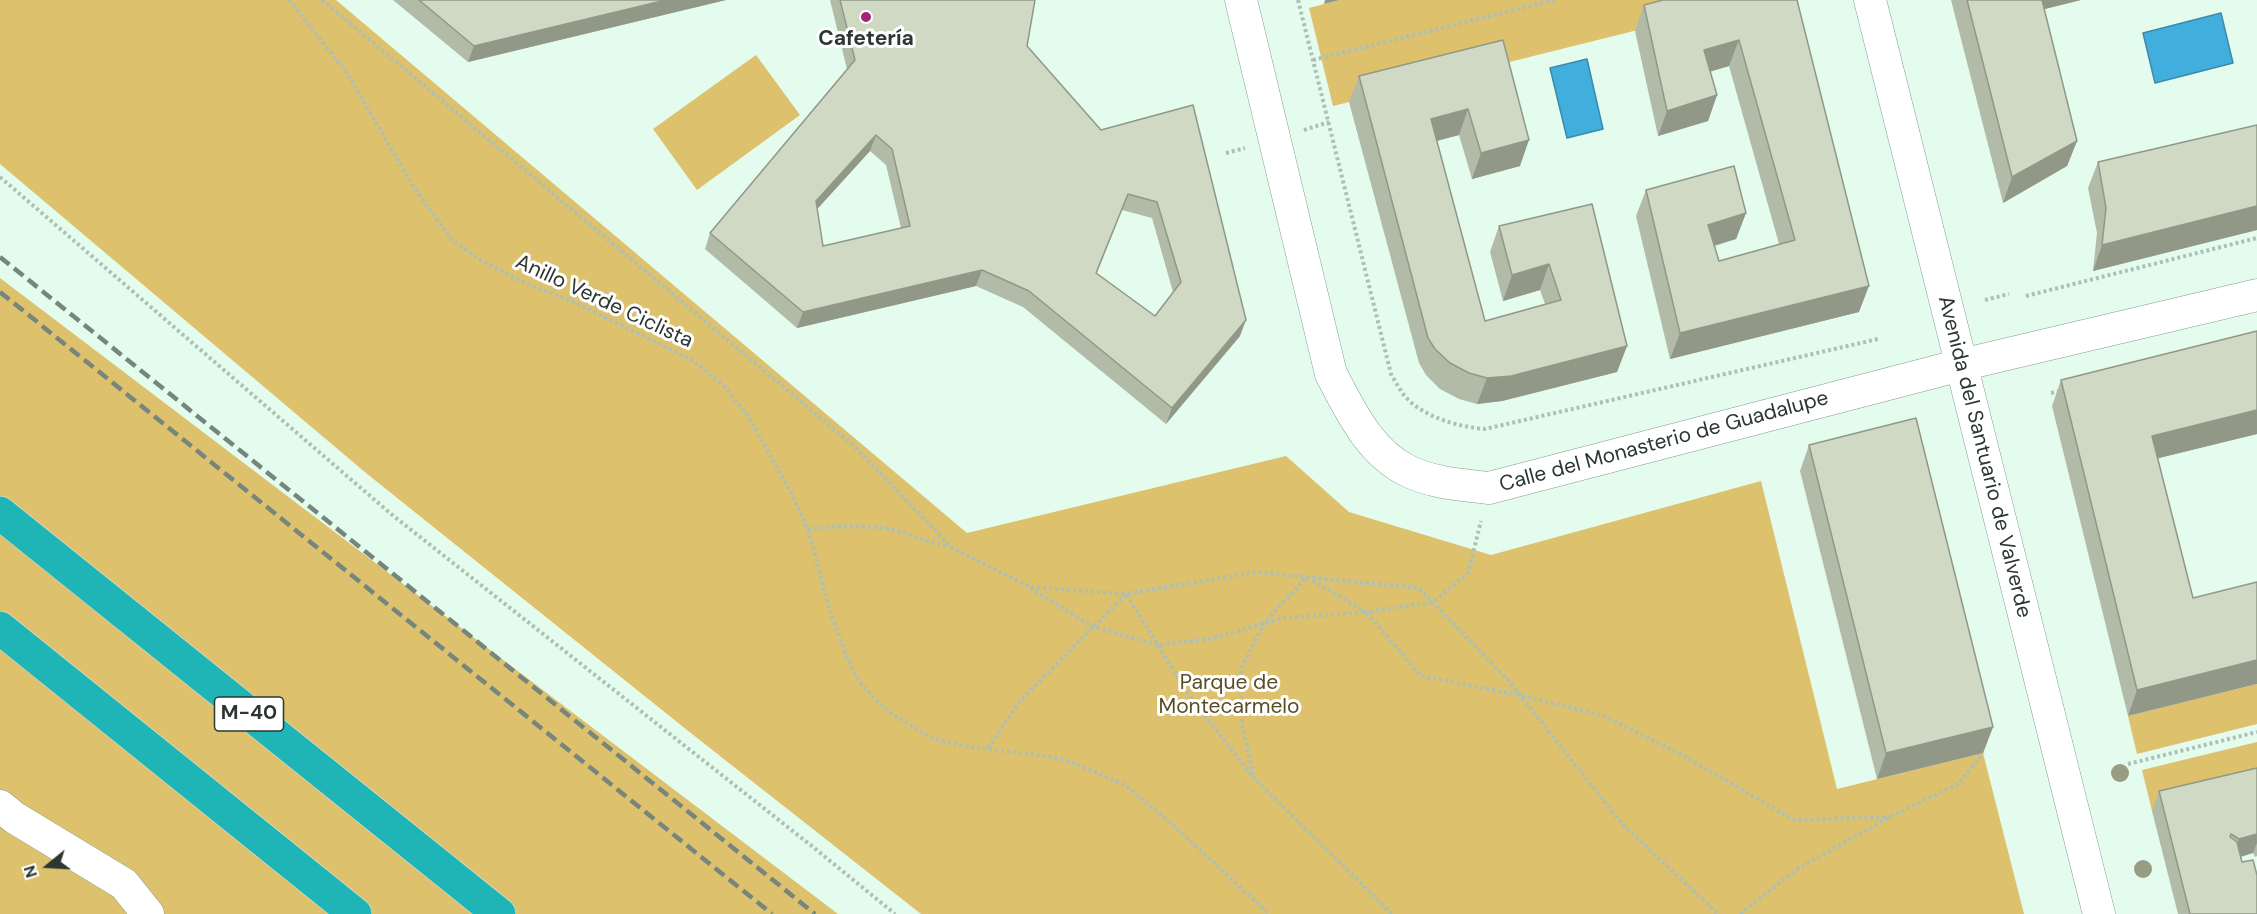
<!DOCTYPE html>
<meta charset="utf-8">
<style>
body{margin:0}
#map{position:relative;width:2257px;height:914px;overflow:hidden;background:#e3fcee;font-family:"DM Sans",sans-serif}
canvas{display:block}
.north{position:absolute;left:18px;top:836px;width:60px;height:60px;-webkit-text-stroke:4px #fff;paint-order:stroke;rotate:252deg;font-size:16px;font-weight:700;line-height:24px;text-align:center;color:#2d3732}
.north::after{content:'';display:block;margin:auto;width:21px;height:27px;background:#2d3732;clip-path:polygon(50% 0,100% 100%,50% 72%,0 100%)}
</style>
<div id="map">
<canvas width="2257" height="914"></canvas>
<div class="north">N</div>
</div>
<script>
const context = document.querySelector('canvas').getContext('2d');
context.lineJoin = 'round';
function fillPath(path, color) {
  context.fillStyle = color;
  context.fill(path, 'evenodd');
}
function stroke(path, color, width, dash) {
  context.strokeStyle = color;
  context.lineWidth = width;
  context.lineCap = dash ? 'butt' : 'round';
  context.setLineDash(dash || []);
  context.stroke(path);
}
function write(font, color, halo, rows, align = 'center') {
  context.font = font + ' "DM Sans",sans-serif';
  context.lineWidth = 6;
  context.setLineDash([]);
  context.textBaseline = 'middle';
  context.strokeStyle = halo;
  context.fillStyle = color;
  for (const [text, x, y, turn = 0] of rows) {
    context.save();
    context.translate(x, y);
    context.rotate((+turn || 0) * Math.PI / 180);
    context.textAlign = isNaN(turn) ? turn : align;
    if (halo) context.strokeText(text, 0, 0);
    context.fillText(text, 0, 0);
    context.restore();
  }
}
fillPath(new Path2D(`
 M0,0H336L967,533L1286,456L1349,512L1491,555L1761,481L1837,789L1983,753L2024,914H921L692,734L366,473L0,164Z
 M1340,0H1758L1333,106L1309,8Z
 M756,55L800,115L697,190L653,129Z
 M0,278L838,914H0Z
 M2257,684V724L2137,754L2128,716Z
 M2257,742V786L2152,811L2142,770Z`), '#ddc16c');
const water = new Path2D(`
 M2221,13L2233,63L2155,83L2143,33Z
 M1587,59L1603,129L1567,138L1550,68Z`);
fillPath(water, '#41aede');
stroke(water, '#3b8aaa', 1.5);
const minor = new Path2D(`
 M1241,0L1331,374C1350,410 1369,452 1408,471C1432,483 1463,485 1489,488L1961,365L2257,295
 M1870,0L2099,914
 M0,806L15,818L124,884L148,914`);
const motorway = new Path2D(`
 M0,513L499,914
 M0,628L355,914`);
stroke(minor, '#859c90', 33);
stroke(motorway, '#e6e7e6', 34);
stroke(new Path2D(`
 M289,0L347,73L414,188L452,240L479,259L520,281L572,301L694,361L727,389L749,418L792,494L808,530L831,615L847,657L858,680L875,699L892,714L932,738L962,746L1046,756L1071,762L1125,785L1174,826L1269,914
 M322,0L854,446L951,547L1030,587L1126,594L1191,698L1253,777L1392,914
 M1298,0L1391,374C1395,381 1399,388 1403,394C1421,417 1459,427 1485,429L1878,339
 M1313,60L1554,0
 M1304,130L1329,122
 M1226,153L1245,148
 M0,177L391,514L813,847L895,914
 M2026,296L2257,238
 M1985,300L2009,294
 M2051,393L2061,391
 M808,530C831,524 882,525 905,533C920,538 934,544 950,547
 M1030,588L1093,627L1158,645L1210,639L1283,618L1366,612L1421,676L1520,695L1604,716L1684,756L1794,820L1890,817
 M988,748L1020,701L1126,594L1255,572L1419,588L1508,680L1623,825L1718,914
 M2128,764L2257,732
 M1253,775L1242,724L1241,669L1264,623L1307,577L1366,612L1433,602L1468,573L1481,521
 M1740,914L1797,869L1890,817L1958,784L1983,753`), '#acc0b5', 4, [3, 3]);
stroke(minor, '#fff', 32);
stroke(motorway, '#1fb4b5', 33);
stroke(new Path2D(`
 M0,257L815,914
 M0,292L772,914`), '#76867d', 4.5, [12, 6]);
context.fillStyle = '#989c80';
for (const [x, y] of [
 [2120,773],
 [2143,869]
]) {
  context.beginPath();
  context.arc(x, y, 9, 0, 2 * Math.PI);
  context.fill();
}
fillPath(new Path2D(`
 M393,0H726L468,62Z
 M830,0H1035L1027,46L1101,130L1193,105L1240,336L1166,424L1023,307L976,286L797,328L705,249L710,233L847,69ZM870,151L886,165L901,228L823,246L817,209ZM1122,210L1152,218L1173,292L1155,316L1097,273Z
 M1797,0L1859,312L1670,359L1636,216L1646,190L1746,213L1736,239L1715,246L1719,261L1779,244L1729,66L1710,72L1717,95L1708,121L1658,136L1635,31L1644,5Z
 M1951,0H2081L2044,9L2077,141L2067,166L2003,203Z
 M1503,40L1520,166L1472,179L1459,135L1437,141L1485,321L1545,304L1540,290L1503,301L1490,252L1499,226L1592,204L1627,346L1617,372L1502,401L1477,404L1459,399L1440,389L1426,375L1419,363L1349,102L1359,76Z
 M2257,125V230L2093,271L2097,233L2088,188L2098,162Z
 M2257,331V434L2158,458L2193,598L2128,716L2052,406L2061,380Z
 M1809,445L1993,727L1983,753L1877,779L1800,471Z
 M2257,768V856L2255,857L2253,853L2241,857L2257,914H2178L2152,811L2159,791Z`), '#b2bba8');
fillPath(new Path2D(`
 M666,0H726L468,62L474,46Z
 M1325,0H1340L1324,4Z
 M2034,0H2081L2029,13Z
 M1739,40L1729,66L1694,76L1704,50Z
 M1717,95L1708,121L1658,136L1667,111Z
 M1468,109L1459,135L1421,145L1431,119Z
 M876,135L870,151L810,217L816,201Z
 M1529,140L1520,166L1472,179L1481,153Z
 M2077,141L2067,166L2003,203L2012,177Z
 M2257,206V230L2093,271L2102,245Z
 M1746,213L1736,239L1698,250L1708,225Z
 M1549,264L1540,290L1503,301L1512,275Z
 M982,270L976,286L797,328L803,312Z
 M1869,286L1859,312L1670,359L1680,333Z
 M1246,320L1240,336L1166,424L1172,408Z
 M1627,346L1617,372L1502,401L1477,404L1487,378Z
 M2257,410V434L2143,462L2152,436Z
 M2257,660V684L2128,716L2137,690Z
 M1993,727L1983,753L1877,779L1886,753Z
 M2257,834V843L2253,853L2231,859L2239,839Z`), '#919888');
const building = new Path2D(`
 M419,0H666L474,46Z
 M840,0H1035L1027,46L1101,130L1193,105L1246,320L1172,408L1029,291L982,270L803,312L710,233L855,60ZM876,135L892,149L910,226L823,246L816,201ZM1128,194L1157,202L1181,282L1155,316L1096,273Z
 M1663,0H1797L1869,286L1680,333L1646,190L1734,166L1746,213L1708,225L1719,261L1795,240L1739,40L1704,50L1717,95L1667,111L1644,5Z
 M1967,0H2042L2077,141L2012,177Z
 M1503,40L1529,140L1481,153L1468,109L1431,119L1485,321L1561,300L1549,264L1512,275L1499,226L1592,204L1627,346L1511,376L1487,378L1469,373L1450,363L1435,349L1428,338L1359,76Z
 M2257,125V206L2102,245L2106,208L2098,162Z
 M2257,331V410L2152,436L2193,598L2257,582V660L2137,690L2061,380Z
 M1916,418L1993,727L1886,753L1809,445Z
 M2257,768V834L2239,839L2231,834L2230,837L2237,842L2242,862L2253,860L2257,875V914H2190L2159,791Z`);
fillPath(building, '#cfd9c3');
stroke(building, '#919888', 1.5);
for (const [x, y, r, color] of [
 [866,17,6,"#a32374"]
]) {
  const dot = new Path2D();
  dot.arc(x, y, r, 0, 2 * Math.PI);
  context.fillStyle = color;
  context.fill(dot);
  stroke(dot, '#fff', 2);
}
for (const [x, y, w] of [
 [249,714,69]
]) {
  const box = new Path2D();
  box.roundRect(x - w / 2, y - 17, w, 34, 4.5);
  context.fillStyle = '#fff';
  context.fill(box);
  stroke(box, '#2d3732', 1.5);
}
write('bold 20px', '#2d3732', null, [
 ["M-40",249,714]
]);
write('bold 21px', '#2d3732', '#fff', [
 ["Cafetería",866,39]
]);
write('21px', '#2d3732', '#fff', [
 ["Anillo Verde Ciclista",604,302,25],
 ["Calle del Monasterio de Guadalupe",1664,442,-15],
 ["Avenida del Santuario de Valverde",1984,457,76]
]);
write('21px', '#5a4d26', '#fff', [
 ["Parque de",1229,683],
 ["Montecarmelo",1229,707]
]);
</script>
